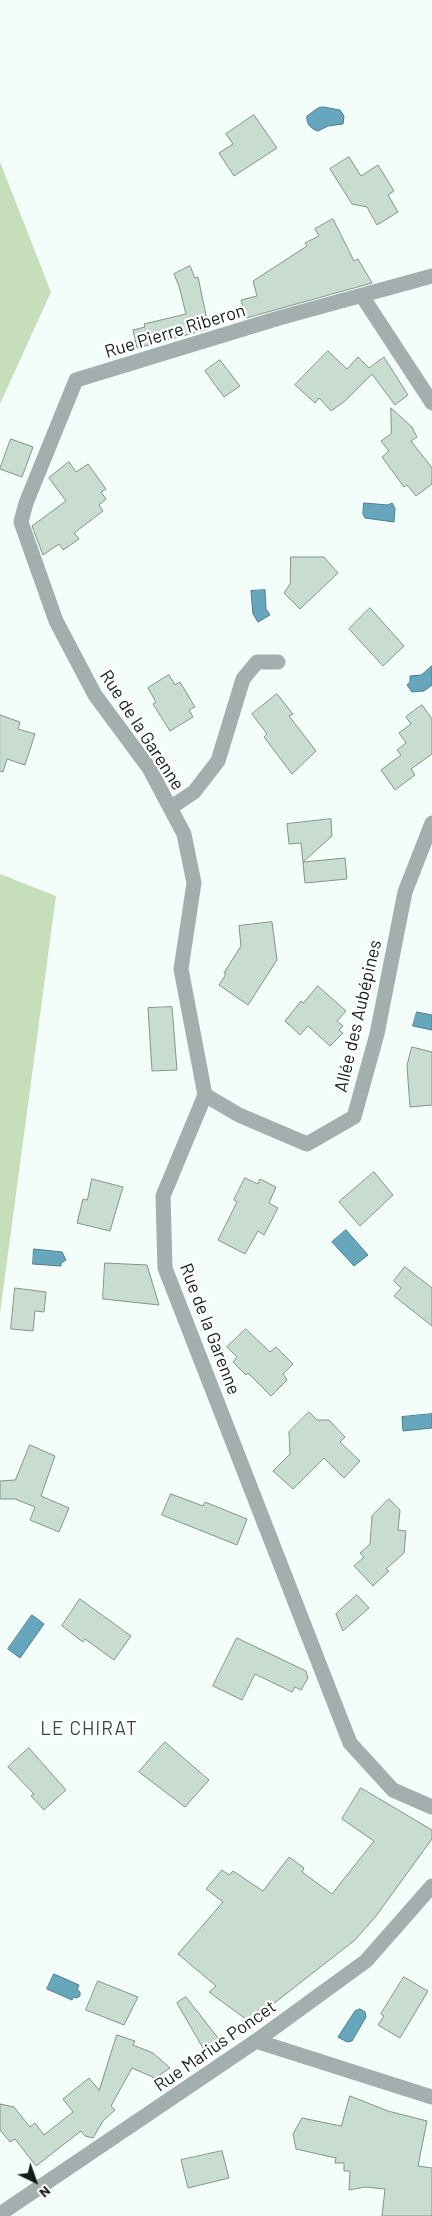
<!DOCTYPE html>
<meta charset="utf-8">
<style>
body{margin:0}
#map{position:relative;width:432px;height:2216px;overflow:hidden;background:#f3fefb;font-family:Barlow,sans-serif}
canvas{display:block}
.north{position:absolute;left:10px;top:2156px;width:50px;height:50px;-webkit-text-stroke:4px #fff;paint-order:stroke;rotate:138deg;font-size:14px;font-weight:700;line-height:20px;text-align:center;color:#131c1a}
.north::after{content:'';display:block;margin:auto;width:18px;height:22px;background:#131c1a;clip-path:polygon(50% 0,100% 100%,50% 72%,0 100%)}
</style>
<div id="map">
<canvas width="432" height="2216"></canvas>
<div class="north">N</div>
</div>
<script>
const context = document.querySelector('canvas').getContext('2d');
context.lineJoin = 'round';
function fillPath(path, color) {
  context.fillStyle = color;
  context.fill(path, 'evenodd');
}
function stroke(path, color, width, dash) {
  context.strokeStyle = color;
  context.lineWidth = width;
  context.lineCap = dash ? 'butt' : 'round';
  context.setLineDash(dash || []);
  context.stroke(path);
}
function write(font, color, halo, rows, align = 'center') {
  context.font = font + ' Barlow,sans-serif';
  context.lineWidth = 4.5;
  context.setLineDash([]);
  context.textBaseline = 'middle';
  context.strokeStyle = halo;
  context.fillStyle = color;
  for (const [text, x, y, turn = 0] of rows) {
    context.save();
    context.translate(x, y);
    context.rotate((+turn || 0) * Math.PI / 180);
    context.textAlign = isNaN(turn) ? turn : align;
    if (halo) context.strokeText(text, 0, 0);
    context.fillText(text, 0, 0);
    context.restore();
  }
}
fillPath(new Path2D(`
 M0,162L51,292L0,404Z
 M0,874L56,896L0,1313Z`), '#c6dfba');
const water = new Path2D(`
 M323,107L340,110L344,116L343,124L328,126L318,131C311,129 306,124 307,116L318,108Z
 M364,503L388,505L392,503L395,508L394,522L365,518L363,514Z
 M265,590L266,609L270,615L258,622L253,614L251,591Z
 M432,666V685L424,691L412,692L407,685L410,682V676L421,675Z
 M417,1012L432,1015V1030L413,1026Z
 M346,1230L368,1255L354,1266L332,1242Z
 M34,1249L62,1252L66,1260L61,1263V1266L33,1264Z
 M432,1414V1428L403,1431L402,1417Z
 M32,1615L44,1624L20,1658L8,1649Z
 M54,1974L79,1985L77,1990L80,1992V1996L77,1998L73,1997L72,2000L47,1989Z
 M360,2009L365,2012L366,2017L352,2041L347,2042L338,2037L355,2011Z`);
fillPath(water, '#67a7be');
stroke(water, '#4e7d8d', 1);
const building = new Path2D(`
 M254,115L277,148L234,176L219,153L233,144L226,134Z
 M349,157L361,176L378,165L394,191L388,195L398,212L377,225L367,207L352,204L330,169Z
 M333,219L354,261L358,259L372,283L246,318L241,300L257,296L253,281L307,246L305,243L319,236L315,229Z
 M190,266L195,278L198,277L209,329L137,348L133,330L145,327L144,324L186,314L179,286L174,274Z
 M328,351L347,369L358,357L369,368L384,357L408,395L395,405L372,374L345,401L331,411L319,398L315,403L295,385Z
 M220,360L240,386L224,397L205,371Z
 M391,408L412,427L417,437L411,441L432,468V484L416,496L407,485L404,487L382,457L389,451L381,441L391,434Z
 M11,439L33,447L22,477L0,469Z
 M69,462L76,472L88,464L106,489L101,492L106,499L99,505L103,511L74,533L79,539L63,550L59,544L43,555L32,526L66,501L49,478Z
 M291,557H324L338,573L300,609L284,593L290,584Z
 M370,608L404,646L383,666L349,629Z
 M169,675L175,685L180,682L195,707L189,710L193,717L170,731L153,704L156,702L148,688Z
 M277,694L293,714L289,716L316,751L292,774L264,737L267,734L252,714Z
 M422,705L432,719V754L411,769L415,775L395,790L381,770L401,755L397,750L406,743L399,733L411,724L406,717Z
 M0,715L20,722L18,729L35,734L25,765L7,759L3,772L0,771Z
 M331,819L332,836L303,862L345,858L347,879L305,883L301,843L289,844L287,824Z
 M272,922L277,960L248,1005L219,985L226,974L224,973L241,946L239,926Z
 M318,986L346,1011L337,1021L343,1026L339,1030L343,1033L330,1046L308,1026L300,1035L285,1021L301,1001L303,1003Z
 M172,1007L177,1070L152,1071L148,1008Z
 M412,1047L432,1052V1105L410,1107L407,1066Z
 M374,1172L393,1195L360,1226L339,1202Z
 M245,1178L258,1184L260,1179L276,1187L269,1203L278,1208L264,1235L258,1231L245,1254L218,1240L237,1202L234,1200Z
 M92,1179L123,1187L110,1231L77,1223L83,1199L87,1200Z
 M105,1263L147,1265L159,1305L103,1299Z
 M405,1267L432,1288V1326L394,1296L401,1288L394,1281Z
 M15,1288L46,1292L44,1312L35,1311L33,1331L11,1329Z
 M246,1329L270,1352L276,1347L293,1364L283,1374L287,1380L271,1396L248,1373L246,1375L233,1362L237,1357L227,1347Z
 M309,1412L317,1420H329L345,1437L340,1442L360,1461L344,1478L324,1458L293,1489L273,1471L290,1454L289,1432Z
 M30,1445L55,1456L41,1496L69,1508L59,1532L30,1520L35,1507L15,1499H0V1481L15,1480Z
 M171,1494L203,1506L205,1502L247,1519L237,1545L162,1515Z
 M389,1499L400,1510L398,1530L406,1531L404,1553L386,1569L389,1571L373,1586L354,1566L364,1557L360,1553L370,1544L372,1516Z
 M357,1595L369,1608L343,1631L336,1614Z
 M80,1599L131,1636L114,1660L85,1639L83,1642L62,1626Z
 M237,1638L306,1671L308,1678L301,1690L295,1687L292,1692L255,1674L242,1700L213,1686Z
 M165,1742L209,1780L185,1807L139,1772Z
 M29,1748L66,1790L44,1810L31,1796L34,1794L8,1767Z
 M361,1788L432,1830V1839L376,1916L355,1940L250,2022L209,1992L216,1986L178,1954L223,1902L206,1889L222,1870L229,1875L233,1871L263,1891L289,1857L304,1868L302,1872L332,1894L374,1841L342,1819Z
 M404,1977L428,1991L400,2038L378,2025L384,2016L381,2014Z
 M98,1981L138,1997L124,2025L86,2010Z
 M186,1997L222,2043L204,2050L177,2003Z
 M117,2035L135,2041L133,2045L153,2053L170,2068L155,2078L132,2068L111,2106L115,2110L103,2121L93,2138L85,2136L81,2131L36,2166L15,2139L10,2142L0,2130V2104L14,2107L30,2127L35,2123L44,2135L73,2112L63,2099L89,2078L99,2090Z
 M350,2096L388,2111L427,2121L418,2166L432,2168V2216H382L385,2189L365,2187L349,2190L350,2171H344V2163H335L336,2158L296,2149L293,2134L302,2118L341,2126Z
 M222,2151L229,2178L188,2188L181,2160Z`);
fillPath(building, '#c8dccf');
stroke(building, '#829589', 1);
stroke(new Path2D(`
 M432,276L279,318L76,380L26,503L21,522L56,621L95,695L149,768L184,834L194,883L181,969L205,1095L163,1196L165,1268L350,1743L393,1790L432,1807
 M362,296L432,403
 M170,808L194,792L218,761L243,679L257,662H278
 M205,1095L239,1115L307,1144L354,1117L377,1034L405,892L432,823
 M256,2041L432,2097
 M0,2214L256,2041L366,1961L432,1886`), '#a3aeaf', 15);
write('18px', '#131c1a', '#fff', [
 ["Rue Pierre Riberon",175,331,-17],
 ["Rue de la Garenne",142,730,57],
 ["Allée des Aubépines",358,1016,-77],
 ["Rue de la Garenne",210,1329,69],
 ["Rue Marius Poncet",215,2046,-35]
]);
context.letterSpacing = '1px';
write('19px', '#354b46', '#fff', [
 ["LE CHIRAT",89,1729]
]);
context.letterSpacing = '0px';
</script>
